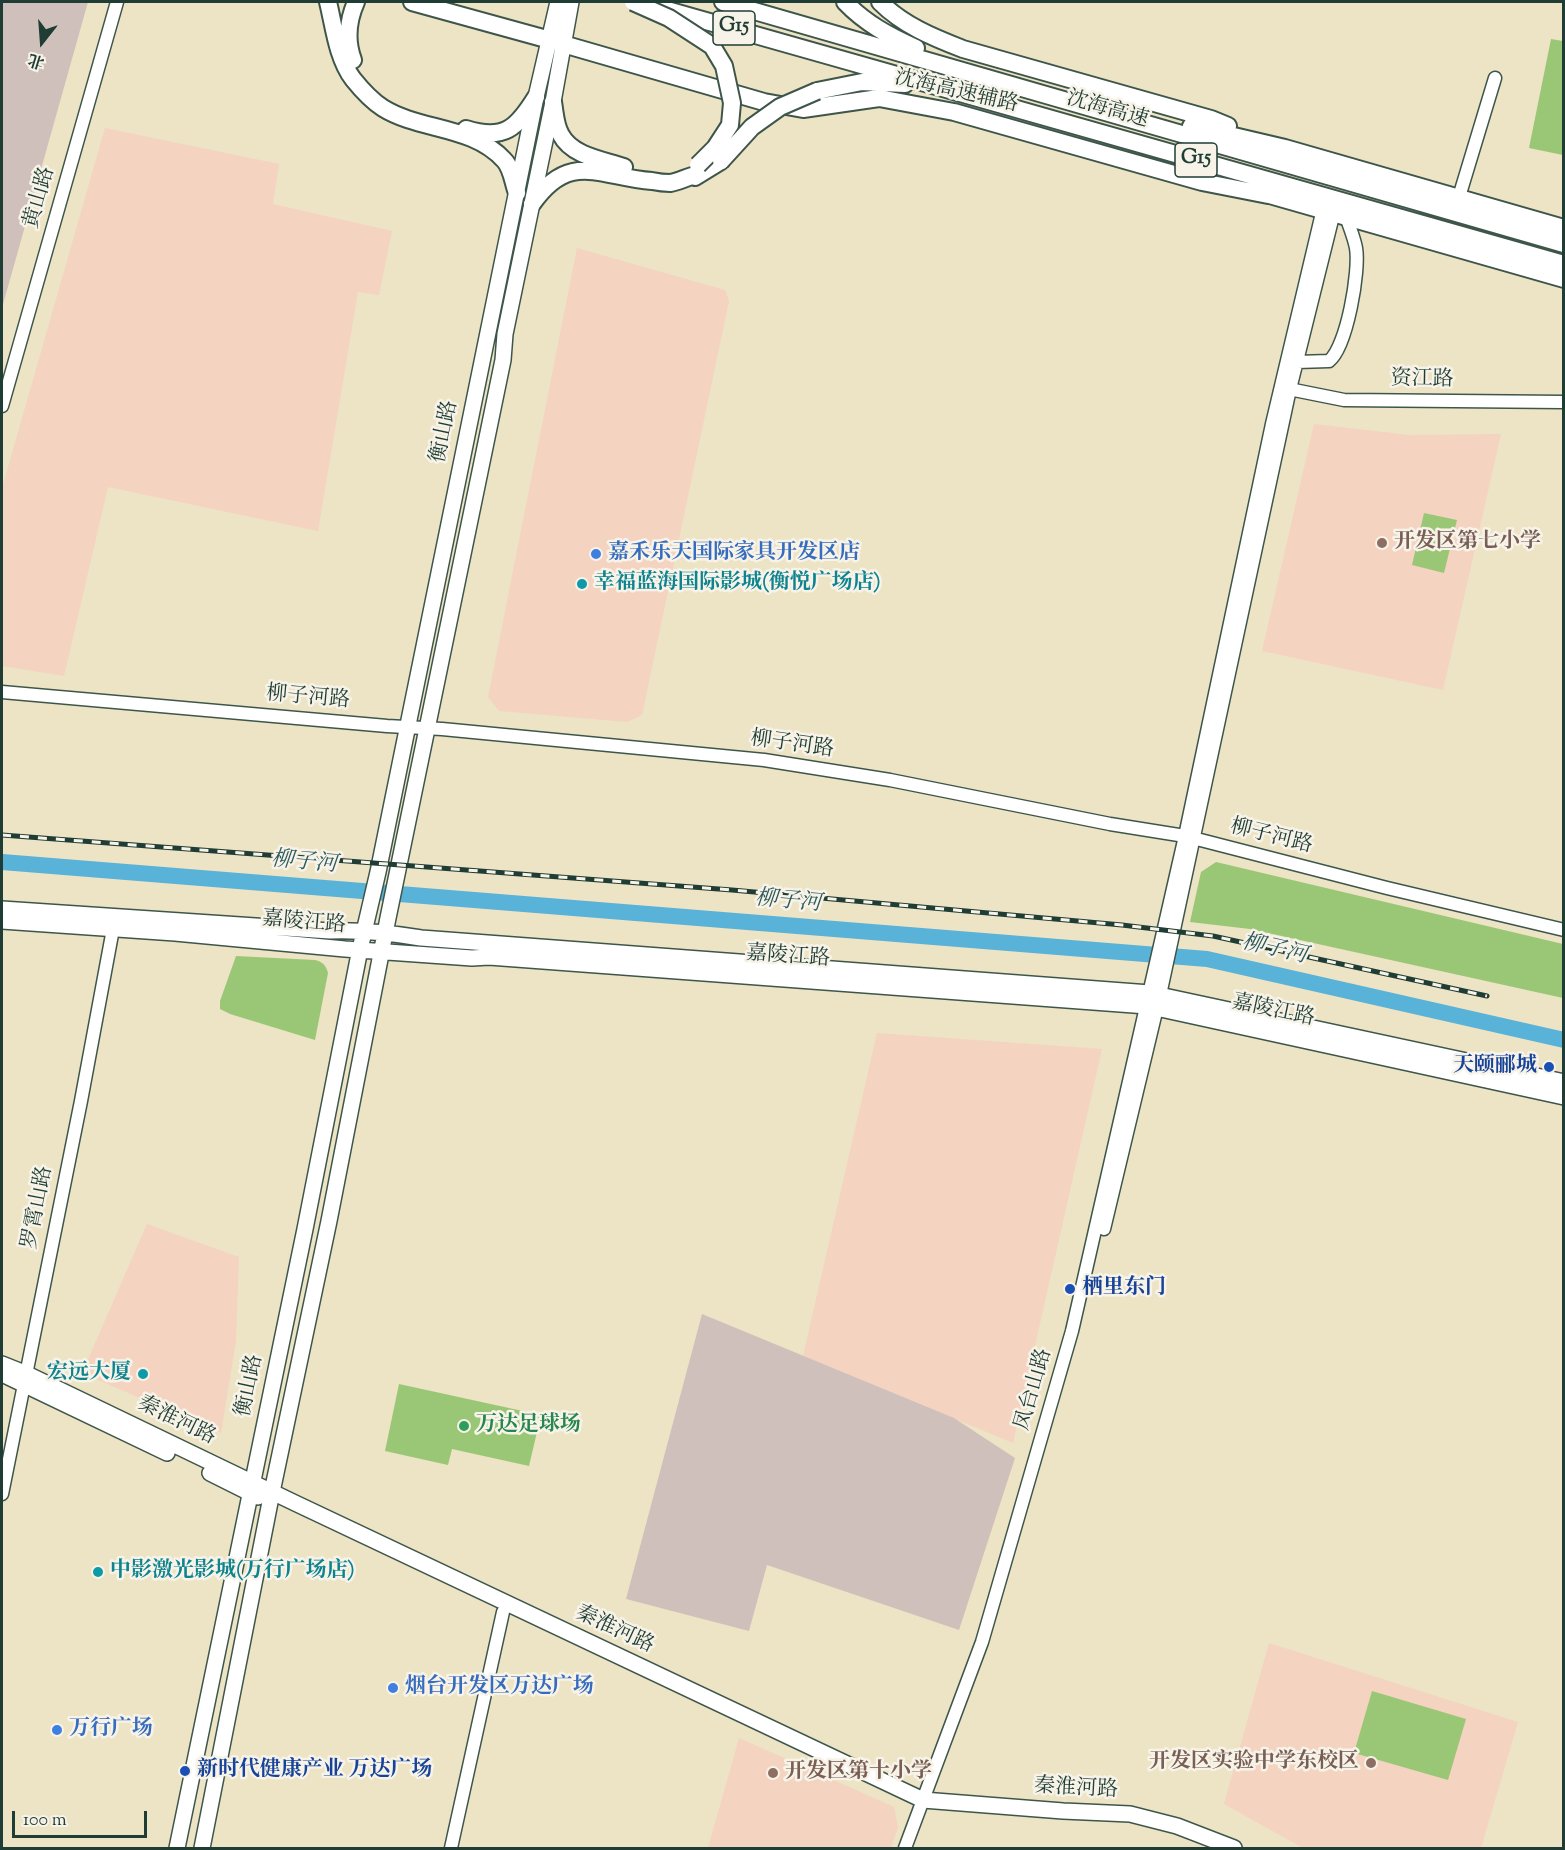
<!DOCTYPE html>
<meta charset="utf-8">
<style>
body{margin:0}
#map{position:relative;width:1565px;height:1850px;overflow:hidden;background:#ede3c5;font-family:"Sorts Mill Goudy","Noto Serif SC",serif}
canvas{display:block}
.frame{position:absolute;inset:0;border:3px solid #1f3d34;pointer-events:none}
.north{position:absolute;left:12px;top:12px;width:60px;height:60px;-webkit-text-stroke:4px #f7f3e8;paint-order:stroke;rotate:197deg;font-size:16px;font-weight:700;line-height:24px;text-align:center;color:#1f3d34}
.north::after{content:'';display:block;margin:auto;width:21px;height:27px;background:#1f3d34;clip-path:polygon(50% 0,100% 100%,50% 72%,0 100%)}
.scale{position:absolute;left:12px;top:1811px;width:135px;height:27px;box-sizing:border-box;border:3px solid #1f3d34;border-top:0;padding-left:8px;font-size:18px;line-height:21px;white-space:nowrap;color:#1f3d34;-webkit-text-stroke:4px #f7f3e8;paint-order:stroke}
</style>
<div id="map">
<canvas width="1565" height="1850"></canvas>
<div class="frame"></div>
<div class="north">北</div>
<div class="scale">100 m</div>
</div>
<script>
const context = document.querySelector('canvas').getContext('2d');
context.lineJoin = 'round';
function fillPath(path, color) {
  context.fillStyle = color;
  context.fill(path, 'evenodd');
}
function stroke(path, color, width, dash) {
  context.strokeStyle = color;
  context.lineWidth = width;
  context.lineCap = dash ? 'butt' : 'round';
  context.setLineDash(dash || []);
  context.stroke(path);
}
function write(font, color, halo, rows, align = 'center') {
  context.font = font + ' "Sorts Mill Goudy","Noto Serif SC",serif';
  context.lineWidth = 5;
  context.setLineDash([]);
  context.textBaseline = 'middle';
  context.strokeStyle = halo;
  context.fillStyle = color;
  for (const [text, x, y, turn = 0] of rows) {
    context.save();
    context.translate(x, y);
    context.rotate((+turn || 0) * Math.PI / 180);
    context.textAlign = isNaN(turn) ? turn : align;
    if (halo) context.strokeText(text, 0, 0);
    context.fillText(text, 0, 0);
    context.restore();
  }
}
fillPath(new Path2D(`
 M105,128L279,164L273,204L392,231L379,295L358,292L318,531L108,487L64,676L2,666V488Z
 M577,248L725,290L729,301L642,715L627,722L499,711L488,697Z
 M1314,424L1409,435L1501,434L1443,690L1262,651Z
 M877,1033L1102,1049L1013,1443L803,1356Z
 M147,1224L239,1257L236,1341L221,1433L82,1373Z
 M1269,1643L1518,1722L1481,1848H1303L1224,1804Z
 M739,1738L894,1807L898,1827L891,1848H708Z`), '#f4d3c0');
fillPath(new Path2D(`
 M2,2H88L2,308Z
 M702,1314L954,1418L1015,1458L959,1630L767,1565L749,1631L626,1599Z`), '#d0c0bc');
fillPath(new Path2D(`
 M1551,39L1563,41V155L1529,148Z
 M1424,513L1457,520L1444,573L1412,565Z
 M1216,862L1563,944V998L1250,929L1190,922L1201,872Z
 M236,956L315,960C323,962 326,965 328,973L315,1040L230,1014L220,1009V1001Z
 M399,1384L541,1415L529,1466L452,1449L448,1465L385,1451Z
 M1372,1691L1466,1719L1448,1780L1354,1753Z`), '#9ac775');
stroke(new Path2D(`
 M2,862L1207,959L1564,1040`), '#59b2d7', 16);
const minor = new Path2D(`
 M1459,197L1495,78
 M1297,362L1329,361C1347,347 1360,270 1356,248C1354,237 1349,226 1346,216
 M1284,388L1344,400L1564,402
 M2,406L117,2
 M2,692L387,726L442,729L764,760L890,780L1110,824L1185,836L1387,888L1564,930
 M1104,1229L1160,995L1290,389L1334,212
 M2,1494L81,1101L113,929
 M451,1848L503,1612
 M905,1848L982,1642L1072,1331L1185,836L1272,424L1323,209`);
const major = new Path2D(`
 M2,909L330,931C360,930 391,933 421,938L1150,993L1564,1082
 M2,921L175,933L345,949L472,958L489,957L1147,1006L1564,1097
 M2,1364L27,1374L295,1503L923,1800L1063,1811L1130,1814L1177,1826L1234,1848
 M2,1374L167,1453
 M210,1473L258,1497
 M177,1848L305,1229L360,949L378,872L536,97L558,2
 M202,1848L272,1492L329,1221L388,918L503,360L505,334L553,102L571,2`);
const highway = new Path2D(`
 M328,2C334,26 337,58 353,79C361,89 372,101 383,108C420,131 472,125 504,160C512,168 513,183 517,193
 M412,2L550,40
 M723,2L1564,244
 M845,2C865,23 889,36 916,48
 M880,2C903,25 932,37 963,49L1211,119L1228,126
 M653,6L1564,264
 M563,44L764,102L803,109L879,98L954,112L1202,182L1268,195
 M353,60C346,41 348,20 356,2
 M817,91L862,82L905,84
 M553,102C555,113 555,125 561,135C572,156 603,160 624,167
 M1191,126L1285,148L1564,228
 M466,129C504,141 517,128 536,97
 M1259,192L1564,279
 M532,204C570,150 599,177 652,181C657,182 664,183 670,183C677,182 685,178 692,176L695,177L721,161`);
stroke(minor, '#3e564a', 15);
stroke(major, '#3e564a', 18);
stroke(highway, '#3e564a', 20);
stroke(minor, '#fff', 12);
stroke(major, '#fff', 15);
stroke(highway, '#fff', 16);
const rail = new Path2D(`
 M2,835L732,890L1122,925L1213,936L1487,996`);
stroke(rail, '#1f3d34', 5);
stroke(rail, '#f7f3e8', 3, [9]);
const highwayBridge = new Path2D(`
 M633,2L669,18L712,46L724,66L732,103L730,125L715,148L698,165
 M721,161L752,127L780,107L817,91`);
stroke(highwayBridge, '#3e564a', 20, []);
stroke(highwayBridge, '#fff', 16);
for (const [x, y, r, color] of [
 [1382,543,6,"#8d6e63"],
 [596,554,6,"#3f7fe0"],
 [582,584,6,"#0f9aa8"],
 [1549,1067,6,"#1a4fb4"],
 [1070,1289,6,"#1a4fb4"],
 [143,1374,6,"#0f9aa8"],
 [464,1426,6,"#2e9e5b"],
 [98,1572,6,"#0f9aa8"],
 [393,1688,6,"#3f7fe0"],
 [57,1730,6,"#3f7fe0"],
 [1371,1763,6,"#8d6e63"],
 [185,1771,6,"#1a4fb4"],
 [773,1773,6,"#8d6e63"]
]) {
  const dot = new Path2D();
  dot.arc(x, y, r, 0, 2 * Math.PI);
  context.fillStyle = color;
  context.fill(dot);
  stroke(dot, '#f7f3e8', 2);
}
for (const [x, y, w] of [
 [734,28,42],
 [1196,160,42]
]) {
  const box = new Path2D();
  box.roundRect(x - w / 2, y - 17, w, 34, 4.5);
  context.fillStyle = '#f7f3e8';
  context.fill(box);
  stroke(box, '#1f3d34', 1.5);
}
write('bold 20px', '#1f3d34', null, [
 ["G15",734,28],
 ["G15",1196,160]
]);
write('21px', '#1f3d34', '#f7f3e8', [
 ["沈海高速辅路",956,93,13],
 ["沈海高速",1107,111,16],
 ["黄山路",41,198,-74],
 ["资江路",1422,381,1],
 ["衡山路",446,432,-78],
 ["柳子河路",308,699,5],
 ["柳子河路",792,746,8],
 ["柳子河路",1271,838,14],
 ["嘉陵江路",304,924,5],
 ["嘉陵江路",788,958,4],
 ["嘉陵江路",1273,1012,12],
 ["罗霄山路",39,1208,-79],
 ["衡山路",251,1386,-78],
 ["凤台山路",1035,1390,-74],
 ["秦淮河路",176,1422,26],
 ["秦淮河路",614,1631,25],
 ["秦淮河路",1076,1790,3]
]);
write('bold 21px', '#785e54', '#f7f3e8', [
 ["开发区第七小学",1394,543],
 ["开发区实验中学东校区",1359,1763,"right"],
 ["开发区第十小学",785,1773]
], 'left');
write('bold 21px', '#366cbe', '#f7f3e8', [
 ["嘉禾乐天国际家具开发区店",608,554],
 ["烟台开发区万达广场",405,1688],
 ["万行广场",69,1730]
], 'left');
write('bold 21px', '#0d838f', '#f7f3e8', [
 ["幸福蓝海国际影城(衡悦广场店)",594,584],
 ["宏远大厦",131,1374,"right"],
 ["中影激光影城(万行广场店)",110,1572]
], 'left');
write('bold 21px', '#164399', '#f7f3e8', [
 ["天颐郦城",1537,1067,"right"],
 ["栖里东门",1082,1289],
 ["新时代健康产业 万达广场",197,1771]
], 'left');
write('bold 21px', '#27864d', '#f7f3e8', [
 ["万达足球场",476,1426]
], 'left');
write('italic 22px', '#2e5a5d', '#f7f3e8', [
 ["柳子河",304,864,5],
 ["柳子河",788,903,5],
 ["柳子河",1274,951,13]
]);
</script>
